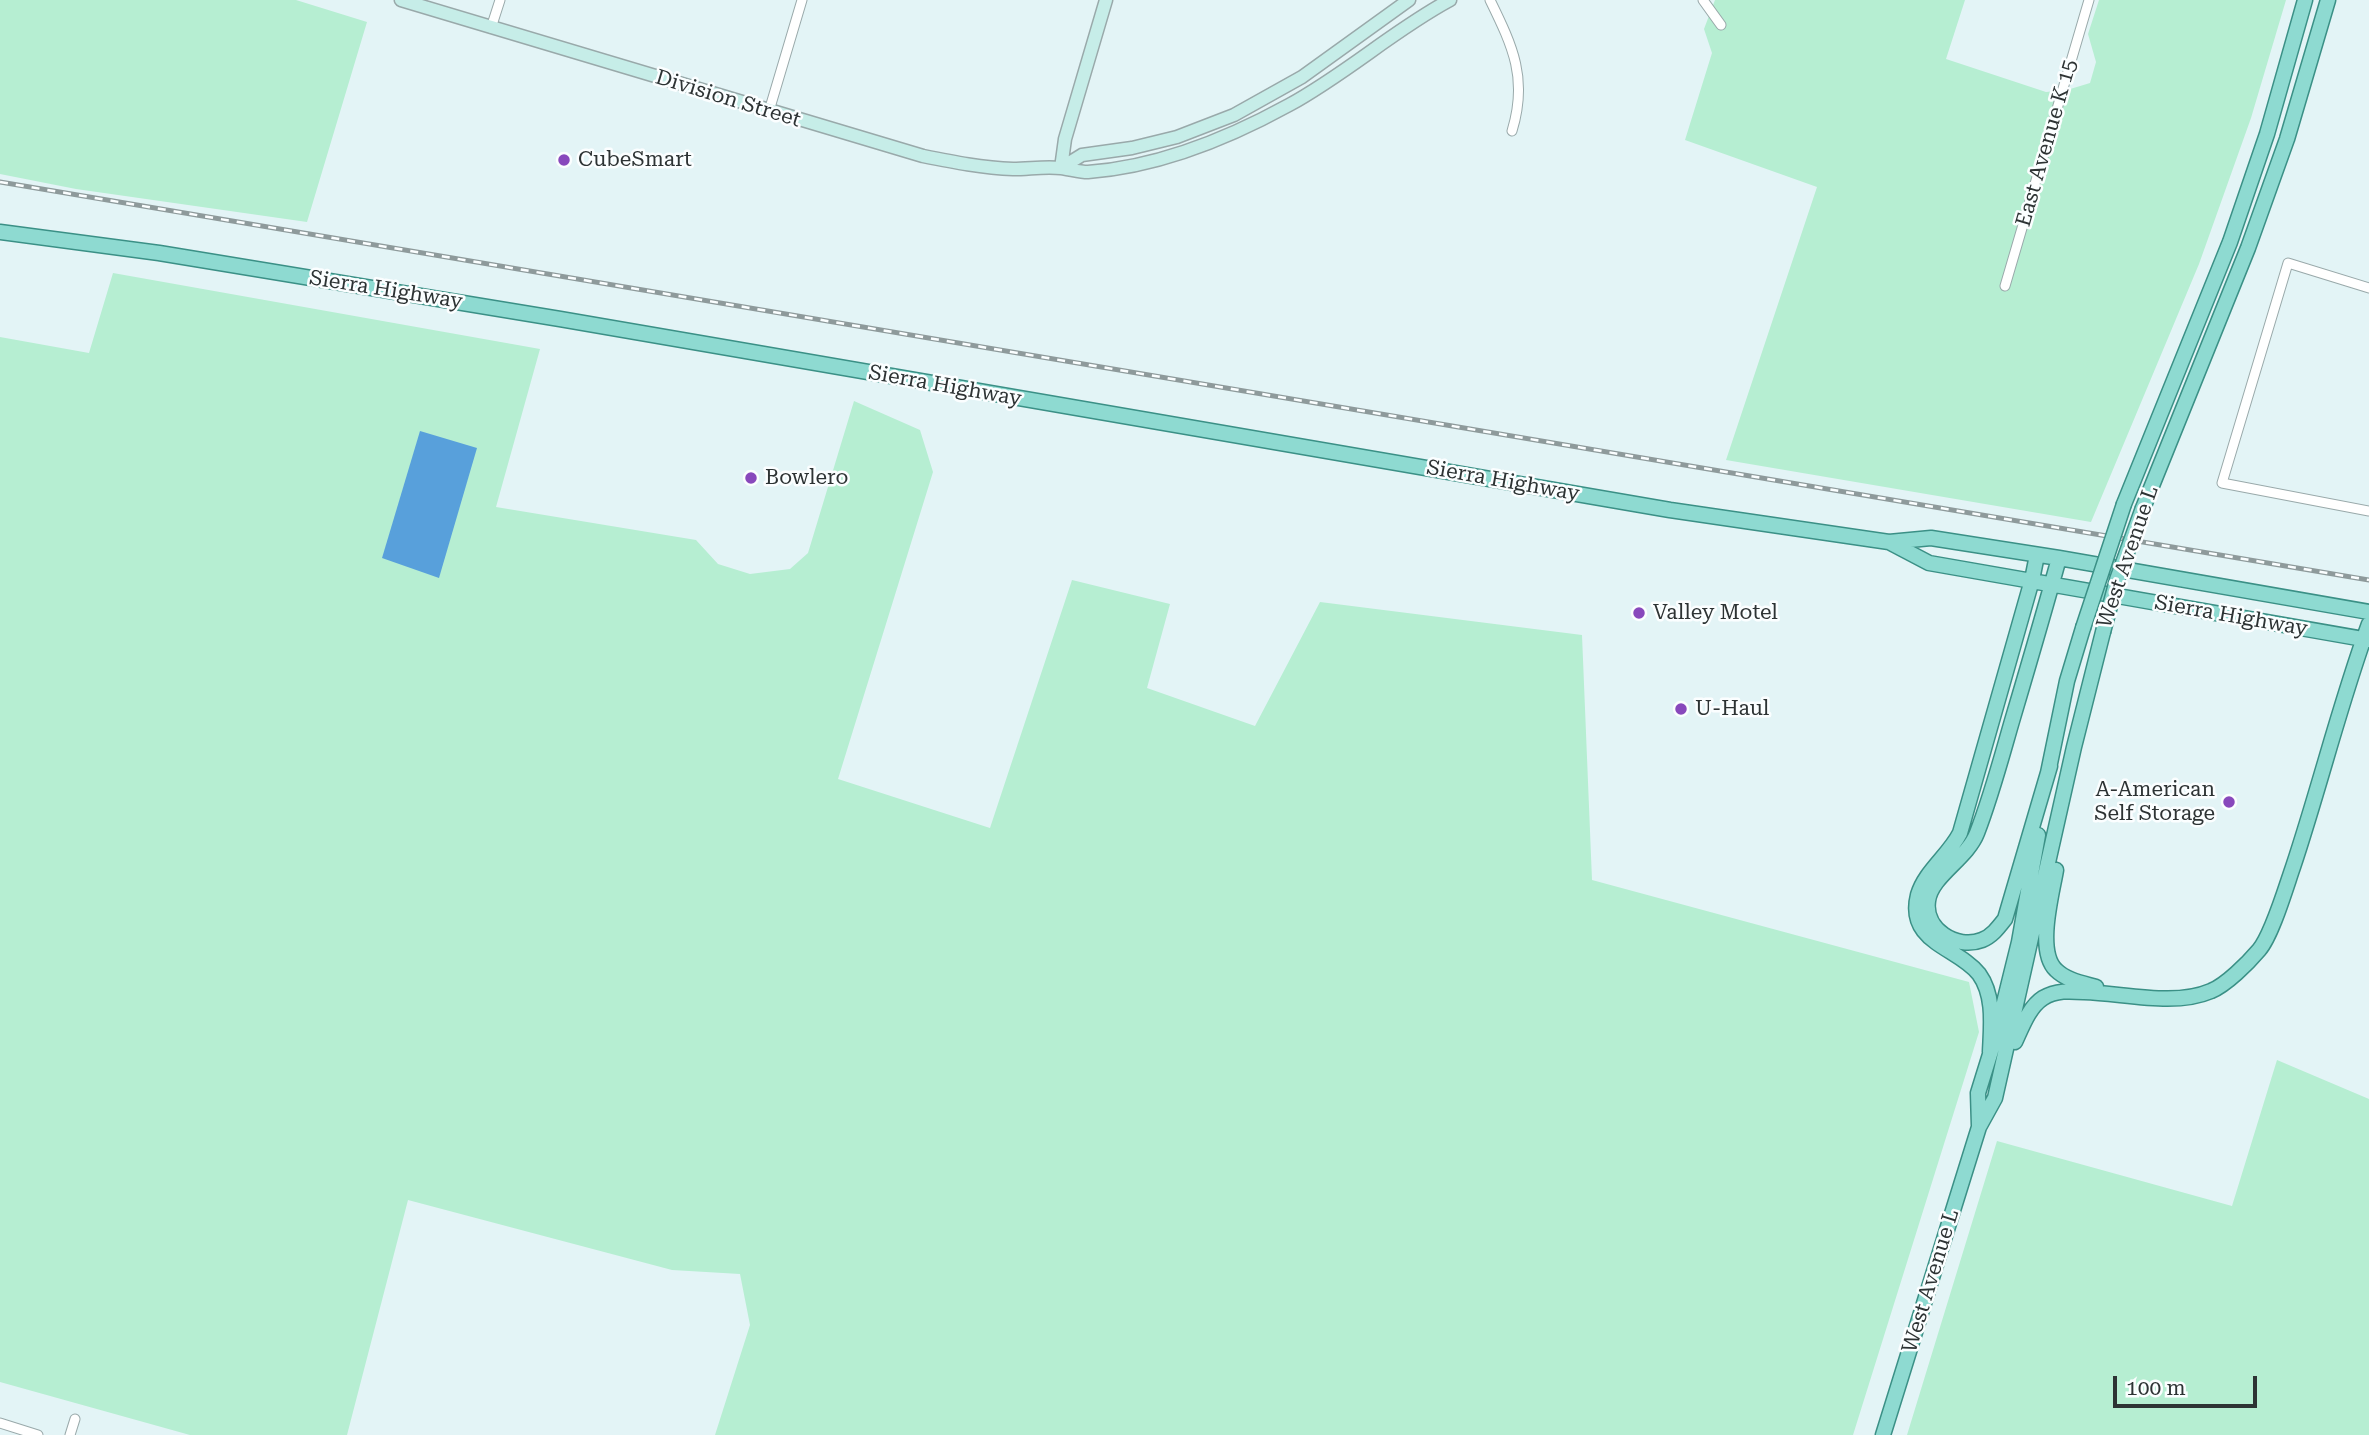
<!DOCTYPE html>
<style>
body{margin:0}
#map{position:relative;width:2369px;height:1435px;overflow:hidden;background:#e3f4f6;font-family:"Roboto Serif",serif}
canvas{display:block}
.scale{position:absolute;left:2113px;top:1376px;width:144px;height:32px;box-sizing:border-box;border:4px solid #2d3334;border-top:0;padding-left:9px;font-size:21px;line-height:24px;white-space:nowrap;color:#2d3334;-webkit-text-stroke:5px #fbfeff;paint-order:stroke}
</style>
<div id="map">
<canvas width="2369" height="1435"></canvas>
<div class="scale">100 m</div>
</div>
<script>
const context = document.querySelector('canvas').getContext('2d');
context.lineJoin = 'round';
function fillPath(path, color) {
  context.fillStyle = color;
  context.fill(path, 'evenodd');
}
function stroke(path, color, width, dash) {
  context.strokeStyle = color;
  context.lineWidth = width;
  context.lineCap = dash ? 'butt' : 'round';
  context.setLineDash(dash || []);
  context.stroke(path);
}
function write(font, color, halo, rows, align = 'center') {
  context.font = font + ' "Roboto Serif",serif';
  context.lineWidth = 5;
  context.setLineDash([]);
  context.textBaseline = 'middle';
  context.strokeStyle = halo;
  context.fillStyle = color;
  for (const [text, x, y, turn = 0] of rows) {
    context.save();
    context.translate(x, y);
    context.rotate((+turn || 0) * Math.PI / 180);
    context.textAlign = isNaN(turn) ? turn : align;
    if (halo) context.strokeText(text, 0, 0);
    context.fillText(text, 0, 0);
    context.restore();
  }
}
fillPath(new Path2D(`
 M0,0H296L367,22L307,222L76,189L0,174Z
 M1715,0H1965L1946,59L2046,92L2067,90L2090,83L2096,62L2088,34L2099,0H2286L2251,118L2199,264L2091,522L1726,460L1817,187L1685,140L1712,53L1704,29Z
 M113,273L540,349L496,507L696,540L718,564L750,574L790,569L808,553L854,401L920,430L933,472L838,779L990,828L1072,580L1170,604L1147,688L1255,726L1320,602L1582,635L1592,880L1969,982L1979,1032L1853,1435H715L750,1325L740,1274L672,1270L408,1200L347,1435H190L0,1382V337L89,353Z
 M2277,1060L2369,1099V1435H1907L1997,1141L2232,1206Z`), '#b6eed2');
fillPath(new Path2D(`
 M420,431L477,448L439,578L382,558Z`), '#58a0db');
const street = new Path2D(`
 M1490,0C1513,47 1528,79 1512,131
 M1703,0L1721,25
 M491,28L500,0
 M769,111L802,0
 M2005,286L2089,0
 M2369,288L2288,263L2222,483L2369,511
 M0,1423L38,1435
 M70,1435L75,1419`);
const secondary = new Path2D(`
 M401,0L923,156C953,162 983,168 1013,169C1029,169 1045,166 1061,168C1070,169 1079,172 1088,172C1157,167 1229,138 1289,105C1346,74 1394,30 1450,0
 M1061,168L1082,155L1132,148L1177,137L1234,115L1302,77L1409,0
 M1061,168L1065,139L1106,0`);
const primary = new Path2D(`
 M0,232L159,253L560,319L1670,510L1889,542L1931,538L2059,558L2369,612
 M2124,504L2230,242L2267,134L2305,0
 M2143,508L2248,248L2287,139L2328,0
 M1889,542L1929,563L2369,640
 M2050,766L2005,919C1998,928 1992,936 1982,940C1956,950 1924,929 1928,901C1931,876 1967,859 1977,833C1991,797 2001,759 2012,721C2028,667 2044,613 2059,558
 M2048,773L2067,681L2083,628
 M2056,870C2052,894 2036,951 2056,970C2066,980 2082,983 2096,987
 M2015,1042C2022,1027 2029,1007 2043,998C2056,990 2070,991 2084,992C2123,993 2174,1007 2211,991C2226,985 2248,963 2259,950C2272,935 2286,887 2293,867C2320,786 2340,703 2369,624
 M1990,1052C1991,1027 1995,996 1979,974C1958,947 1906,943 1918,895C1925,871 1949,855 1960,833L2032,580L2037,555
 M1979,1126L1978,1093L1996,1035L2019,942L2038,835
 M1883,1435L1979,1127L1995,1098L2074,747L2103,632`);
stroke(street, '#99a9aa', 11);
stroke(secondary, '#99a9aa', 15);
stroke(primary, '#3b9086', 17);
stroke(street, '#fff', 9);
stroke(secondary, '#c6ede8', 12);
stroke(primary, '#8edad1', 14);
const rail = new Path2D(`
 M0,182L2369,580`);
stroke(rail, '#8e9a9b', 5);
stroke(rail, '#fbfeff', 2.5, [8]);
const primaryBridge = new Path2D(`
 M2083,628L2124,504
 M2103,632L2117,580L2143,508`);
stroke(primaryBridge, '#3b9086', 17, []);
stroke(primaryBridge, '#8edad1', 14);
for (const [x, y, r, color] of [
 [564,160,7,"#8848bc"],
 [751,478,7,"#8848bc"],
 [1639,613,7,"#8848bc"],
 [1681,709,7,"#8848bc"],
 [2229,802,7,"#8848bc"]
]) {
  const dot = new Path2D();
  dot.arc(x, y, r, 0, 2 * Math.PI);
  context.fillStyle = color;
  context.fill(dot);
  stroke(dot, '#fbfeff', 2.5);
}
write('21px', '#2d3334', '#fbfeff', [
 ["Division Street",728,99,17],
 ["East Avenue K 15",2047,143,-74],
 ["Sierra Highway",386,290,9],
 ["Sierra Highway",945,386,10],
 ["Sierra Highway",1503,481,10],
 ["West Avenue L",2128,557,-71],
 ["Sierra Highway",2231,616,10],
 ["West Avenue L",1931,1281,-73]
]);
write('21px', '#2d3334', '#fbfeff', [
 ["CubeSmart",578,160],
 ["Bowlero",765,478],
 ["Valley Motel",1653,613],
 ["U-Haul",1695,709],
 ["A-American",2215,790,"right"],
 ["Self Storage",2215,814,"right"]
], 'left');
</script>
